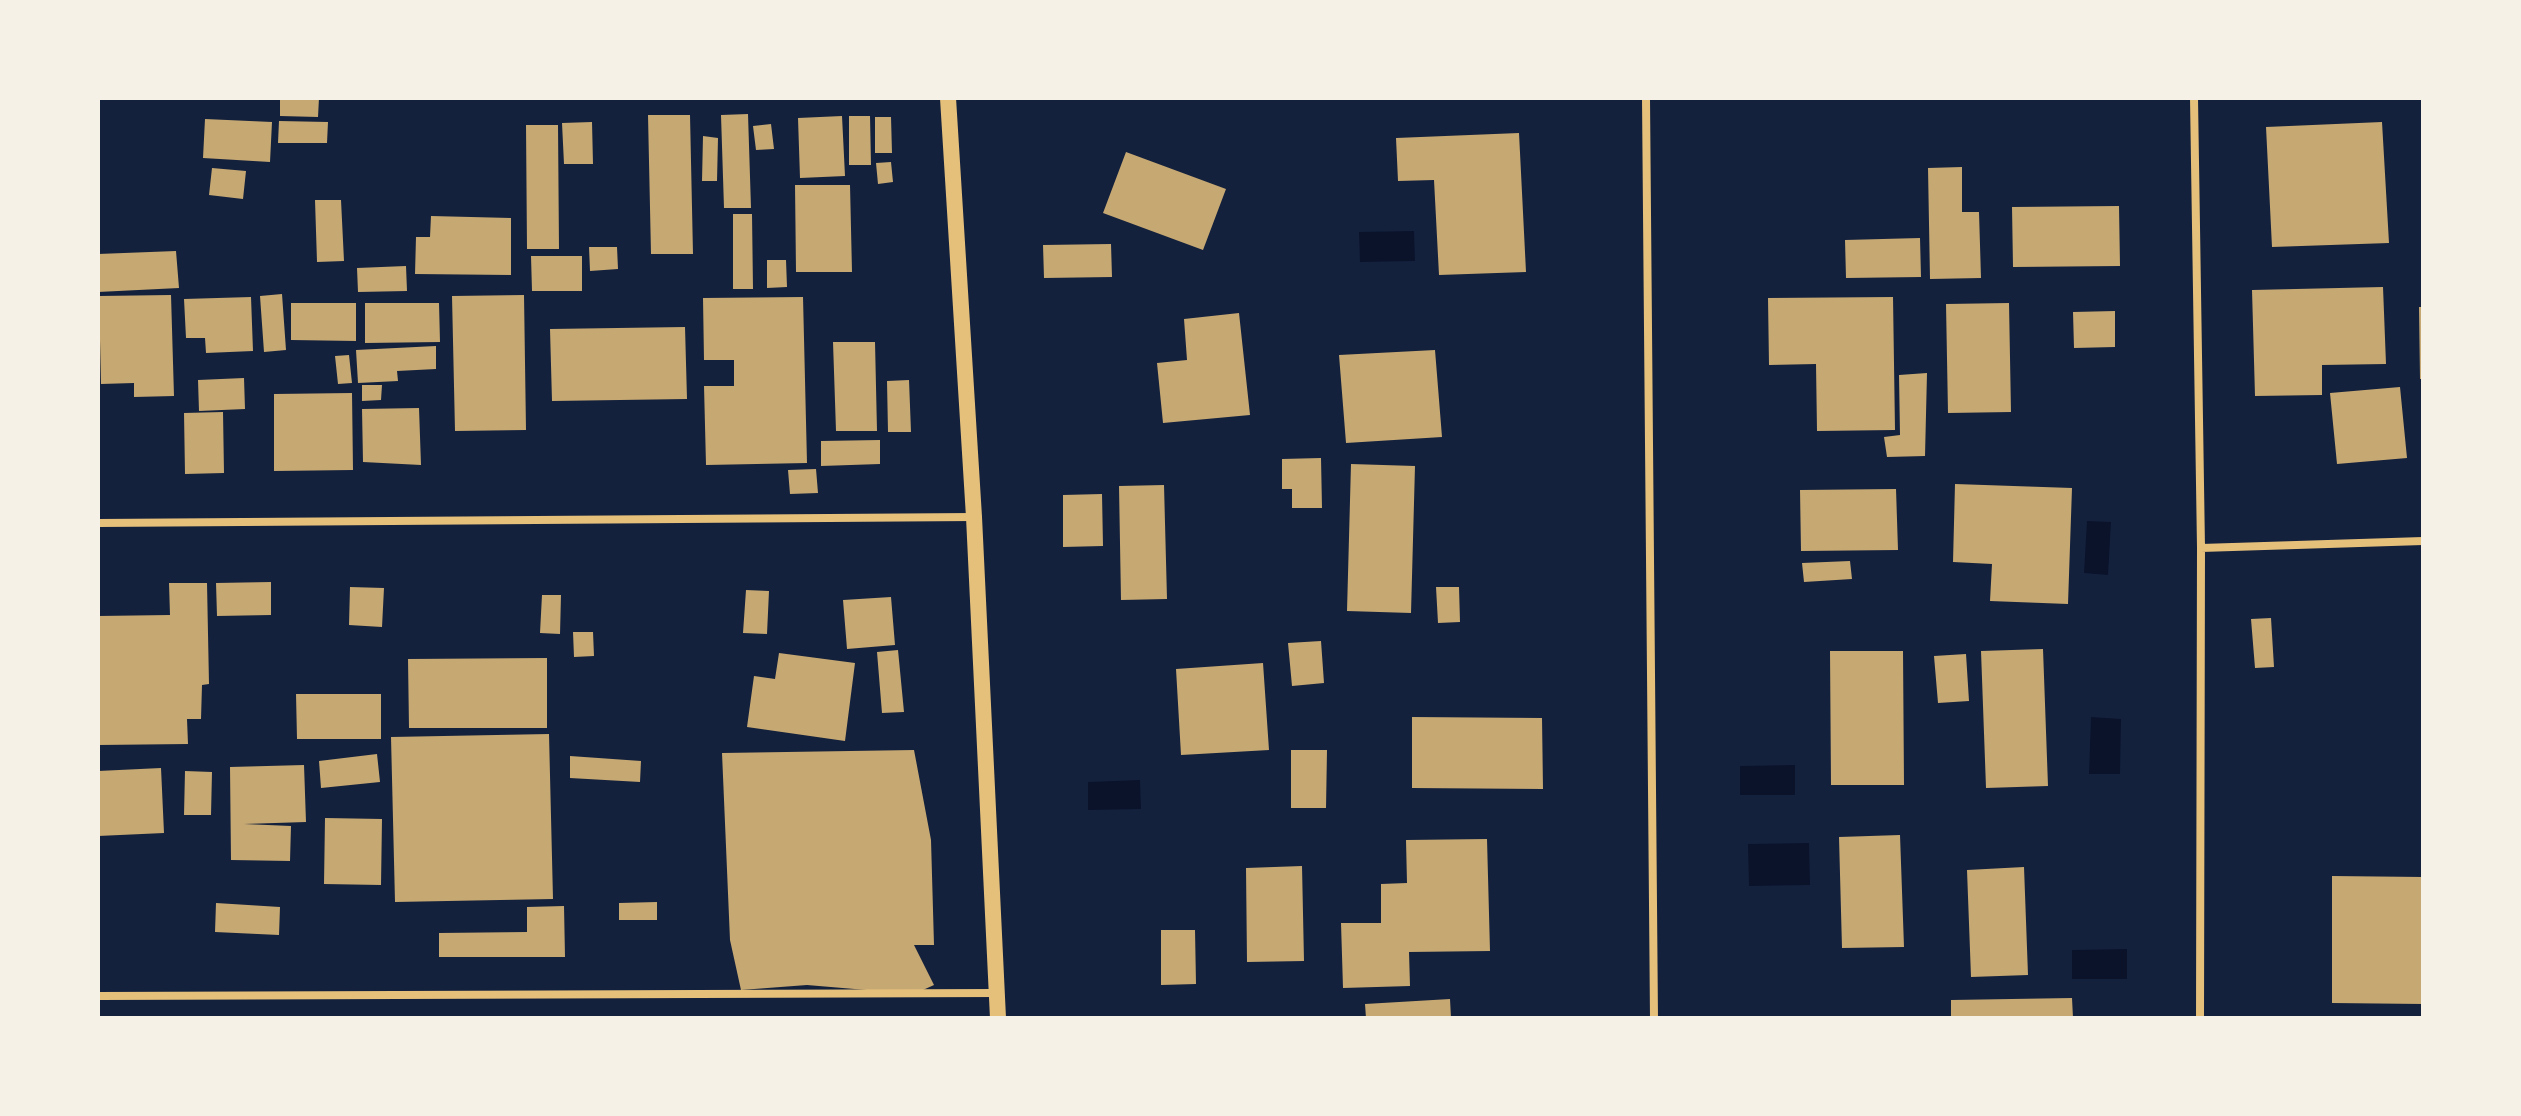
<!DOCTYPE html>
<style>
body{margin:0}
#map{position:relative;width:2521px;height:1116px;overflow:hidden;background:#14213d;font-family:Jost,sans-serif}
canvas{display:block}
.frame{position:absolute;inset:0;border:100px solid #f6f1e7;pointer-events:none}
</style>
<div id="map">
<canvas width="2521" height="1116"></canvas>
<div class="frame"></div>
</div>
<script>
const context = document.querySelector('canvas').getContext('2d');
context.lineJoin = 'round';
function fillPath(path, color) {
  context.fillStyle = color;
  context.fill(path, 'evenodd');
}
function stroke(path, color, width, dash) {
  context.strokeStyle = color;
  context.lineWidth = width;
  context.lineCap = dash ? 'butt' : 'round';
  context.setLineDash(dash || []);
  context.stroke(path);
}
fillPath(new Path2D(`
 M1414,231L1415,261L1360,262L1359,232Z
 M2087,521L2111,522L2108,575L2084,573Z
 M2091,717L2121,719L2120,774H2089Z
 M1795,765V795H1740V766Z
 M1140,780L1141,809L1088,810V782Z
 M1809,843L1810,885L1749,886L1748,844Z
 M2127,949V979H2072V950Z`), '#0b132b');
fillPath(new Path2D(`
 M280,98H319L318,117L280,116Z
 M748,114L751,208H724L721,115Z
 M648,115H690L693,254H651Z
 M842,116L845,176L800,178L798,118Z
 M849,116H870L871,165H849Z
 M875,117H891L892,153H875Z
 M205,119L272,122L270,162L203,158Z
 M279,121L328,122L327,143H278Z
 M592,122L593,164H564L562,123Z
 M2382,122L2389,243L2272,247L2266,127Z
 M771,124L774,149L756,150L753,126Z
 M526,125H558L559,249H527Z
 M1519,133L1526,272L1439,275L1434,180L1398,181L1396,138Z
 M703,136L718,138L717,181H702Z
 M1126,152L1226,189L1203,250L1103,213Z
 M891,162L893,182L878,184L876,163Z
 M1962,167V212H1979L1981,278L1930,279L1928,168Z
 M212,168L246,171L243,199L209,195Z
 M795,185H850L852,272H796Z
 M315,200H341L344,261L317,262Z
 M2119,206L2120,266L2013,267L2012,207Z
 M733,214H752L753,289H733Z
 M431,216L511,218V275L415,274L416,237H430Z
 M1920,238L1921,277L1846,278L1845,240Z
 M1111,244L1112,277L1044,278L1043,245Z
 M589,247H617L618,269L590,271Z
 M176,251L179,288L98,292V254Z
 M531,256H582V291H532Z
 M767,260H786L787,287L767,288Z
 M406,266L407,291L358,292L357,268Z
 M2383,287L2386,364L2322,365V395L2255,396L2252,290Z
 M282,294L286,350L264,352L260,296Z
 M171,295L174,396L134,397V383L101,384L99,296Z
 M524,295L526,430L455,431L452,296Z
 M251,297L253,351L206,353L205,338H186L184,299Z
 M803,297L807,463L706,465L704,386H734V360H704L703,298Z
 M1893,297L1895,430L1817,431L1816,364L1769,365L1768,298Z
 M291,303H356V341L291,340Z
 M365,303H439L440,342L365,343Z
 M2009,303L2011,412L1948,413L1946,304Z
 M2419,307H2423V379H2420Z
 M2115,311V347L2074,348L2073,312Z
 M1239,313L1250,415L1163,423L1157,363L1187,360L1184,319Z
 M685,327L687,399L552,401L550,329Z
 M833,342H875L877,431H836Z
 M436,346V369L397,371L398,381L358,383L356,350Z
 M1435,350L1442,437L1346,443L1339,355Z
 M349,355L352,383L338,384L335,356Z
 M1927,373L1925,456L1887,457L1884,437L1900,435L1899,375Z
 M244,378L245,409L199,411L198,380Z
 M909,380L911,432H888L887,381Z
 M362,385H382L381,400L362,401Z
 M2400,387L2407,458L2337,464L2330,393Z
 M352,393L353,470L274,471V394Z
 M419,408L421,465L363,462L362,409Z
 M223,412L224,473L185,474L184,413Z
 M880,440V464L821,466V441Z
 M1321,458L1322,508H1292V489H1282V459Z
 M1351,464L1415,466L1411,613L1347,611Z
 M816,469L818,493L790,494L788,470Z
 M1955,484L2072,488L2068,604L1990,601L1992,564L1953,562Z
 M1164,485L1167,599L1121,600L1119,486Z
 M1896,489L1898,550L1801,551L1800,490Z
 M1102,494L1103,546L1063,547V495Z
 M1850,561L1852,579L1804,582L1802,563Z
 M271,582V615L217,616L216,583Z
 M169,583H207L209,684L202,685L201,719H187L188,744L98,745V616L170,615Z
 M350,587L384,588L382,627L349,625Z
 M1436,587H1459L1460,622L1438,623Z
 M746,590L769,591L767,634L743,633Z
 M542,595H561L560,634L540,633Z
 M891,597L895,645L847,649L843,600Z
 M2271,618L2274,667L2255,668L2251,619Z
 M573,632H593L594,656L574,657Z
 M1321,641L1324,683L1292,686L1288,643Z
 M2043,649L2048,786L1986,788L1981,651Z
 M898,650L904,712L882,713L877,652Z
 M1830,651H1903L1904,785H1831Z
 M779,653L855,663L845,741L747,727L754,676L775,679Z
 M1966,654L1969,701L1938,703L1934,656Z
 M547,658V728H409L408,659Z
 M1263,663L1269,750L1181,755L1176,669Z
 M296,694H381V739H297Z
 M1412,717L1542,718L1543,789L1412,788Z
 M549,734L553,899L395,902L391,737Z
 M914,750L931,840L934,945H914L934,985L914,994L807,985L741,990L730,940L722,753Z
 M1291,750H1327L1326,808H1291Z
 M377,754L380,782L321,788L319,761Z
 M570,756L641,761L640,782L570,778Z
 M304,765L306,822L244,824L291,826L290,861L231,860L230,767Z
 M161,768L164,833L98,836V771Z
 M185,771L212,772L211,815H184Z
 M325,818L382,819L381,885L324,884Z
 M1900,835L1904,947L1842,948L1839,837Z
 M1487,839L1490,951L1409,952L1410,986L1343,988L1341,923H1381V884L1407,883L1406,840Z
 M1302,866L1304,961L1247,962L1246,868Z
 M2024,867L2028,975L1971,977L1967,870Z
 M2332,876L2423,877V1004L2332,1003Z
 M657,902V920H619V903Z
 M216,903L280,907L279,935L215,932Z
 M564,906L565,957H439V933L527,932V907Z
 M1161,930H1195L1196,984L1161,985Z
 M2072,998L2073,1018H1951V1000Z
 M1450,999L1451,1018H1366L1365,1004Z`), '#c6a872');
stroke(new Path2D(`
 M1646,98L1654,1018
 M2194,98L2201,548L2200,1018
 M98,523L974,517
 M2201,548L2423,541
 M98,996L997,993`), '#e5c07b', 8);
stroke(new Path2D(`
 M948,98L974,517L998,1018`), '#e5c07b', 16);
</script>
